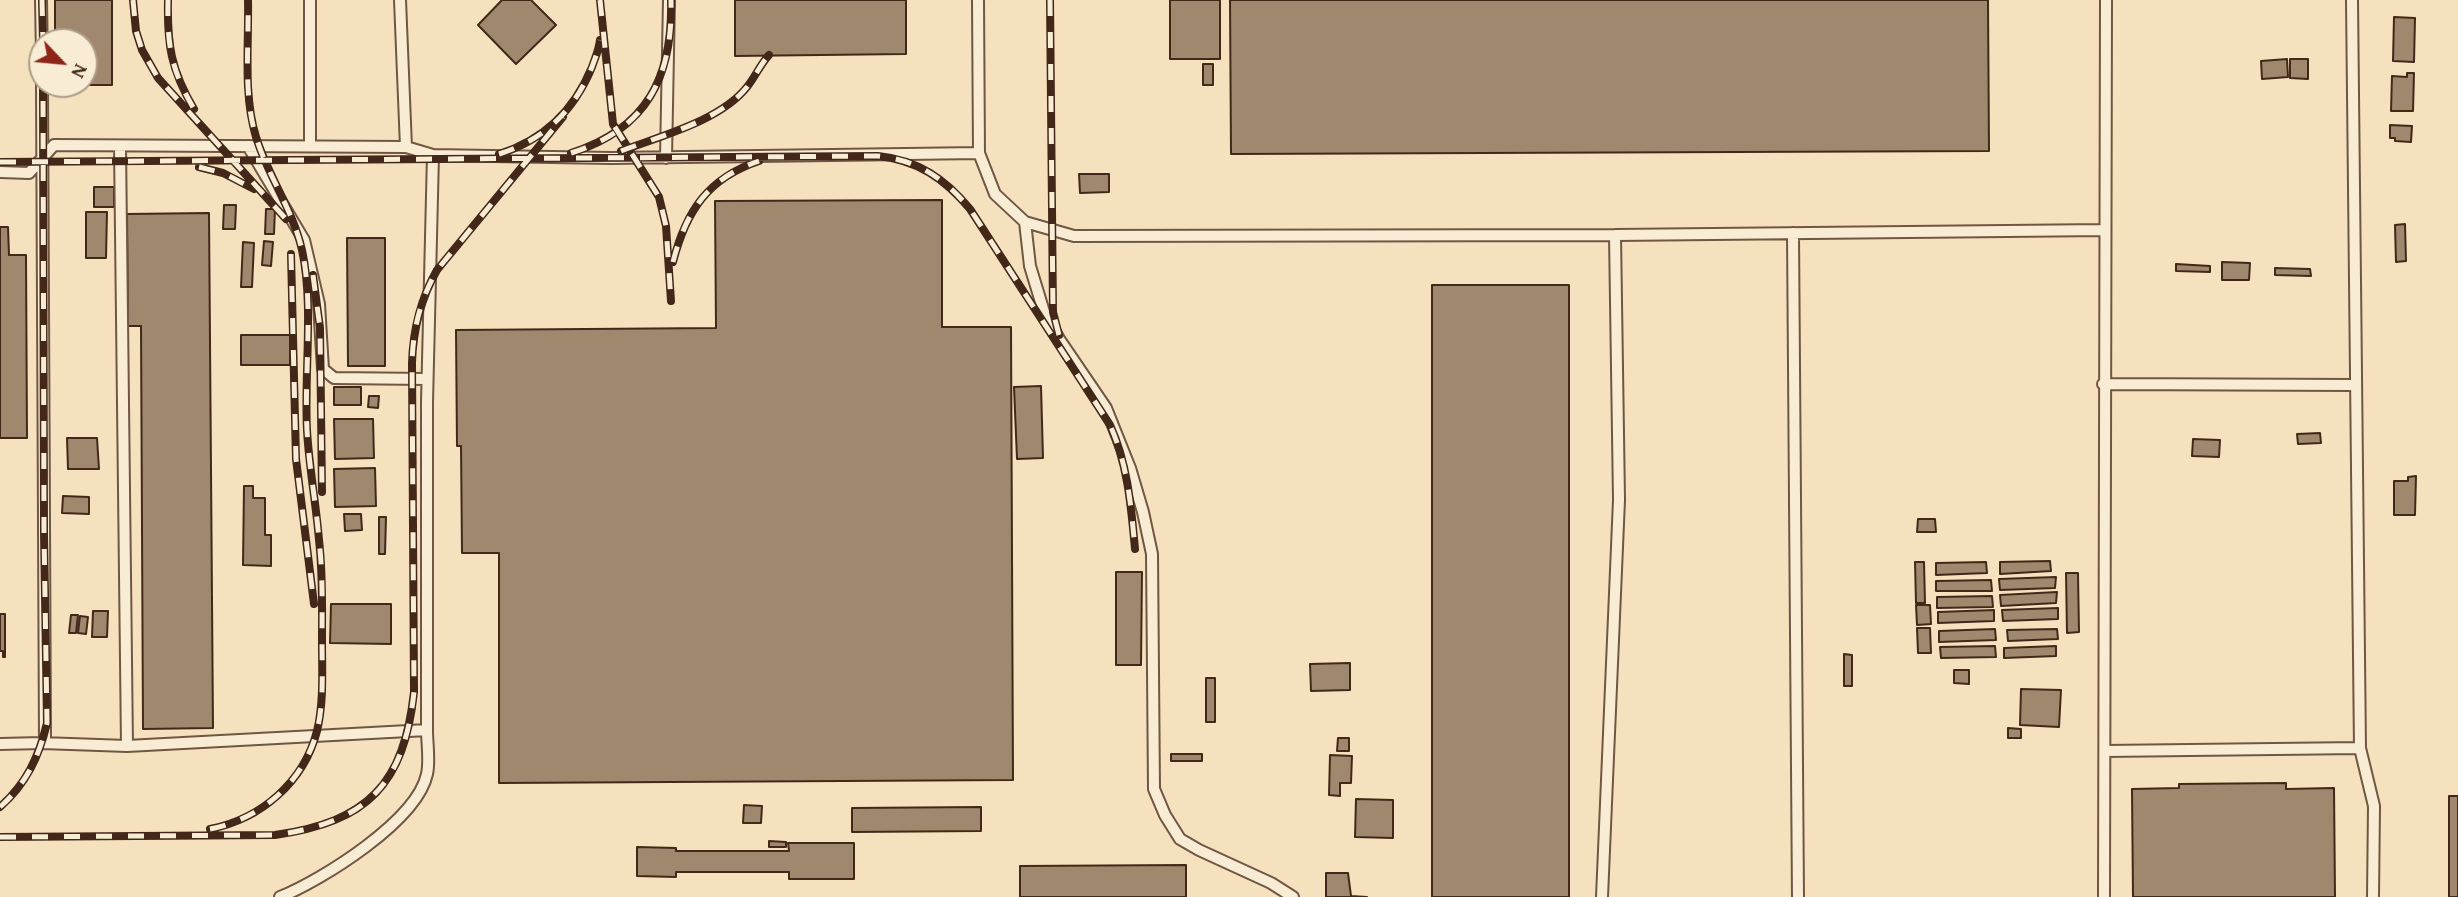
<!DOCTYPE html>
<style>
body{margin:0}
#map{position:relative;width:2458px;height:897px;overflow:hidden;background:#f5e1be;font-family:"Gentium Book Plus",serif}
canvas{display:block}
.north{position:absolute;left:28px;top:28px;width:70px;height:70px;box-sizing:border-box;background:#f8ecd5;border:2px solid #b09e8a;border-radius:50%;rotate:116deg;font-size:19px;font-weight:700;line-height:28px;text-align:center;color:#43281a}
.north::after{content:'';display:block;margin:auto;width:24px;height:32px;background:#8f2418;clip-path:polygon(50% 0,100% 100%,50% 72%,0 100%)}
</style>
<div id="map">
<canvas width="2458" height="897"></canvas>
<div class="north">N</div>
</div>
<script>
const context = document.querySelector('canvas').getContext('2d');
context.lineJoin = 'round';
function fillPath(path, color) {
  context.fillStyle = color;
  context.fill(path, 'evenodd');
}
function stroke(path, color, width, dash) {
  context.strokeStyle = color;
  context.lineWidth = width;
  context.lineCap = dash ? 'butt' : 'round';
  context.setLineDash(dash || []);
  context.stroke(path);
}
const building = new Path2D(`
 M55,0H112V85H55L84,84V42H55Z
 M502,0H531L556,25L516,64L478,25Z
 M735,0H906V54L735,56Z
 M1170,0H1220V59H1170Z
 M1230,0H1988L1989,151L1231,154Z
 M2394,17L2415,18L2414,62L2393,61Z
 M2287,59L2288,77L2262,79L2261,61Z
 M2290,59H2308V79L2290,78Z
 M1203,64H1213V85H1203Z
 M2407,73H2414L2413,111H2391L2392,76L2407,77Z
 M2390,125L2412,126L2411,142L2395,141V138H2390Z
 M1079,174H1109V192L1080,193Z
 M94,187H114V207H94Z
 M942,200V327H1011L1013,780L499,783V553H462L461,446H457L456,330L716,328L715,201Z
 M224,205H236L235,229H223Z
 M266,209H275L274,234H265Z
 M86,212H107L106,258H86Z
 M209,213L213,728L143,729L141,326H128L127,214Z
 M2405,224L2406,261L2396,262L2395,225Z
 M0,227H8L9,255H26L27,438H0Z
 M347,238H385V366H348Z
 M264,241L273,242L271,266L262,265Z
 M243,242L254,243L252,287H241Z
 M2222,262L2250,263L2249,280H2222Z
 M2176,264L2210,266V272L2176,271Z
 M2275,268L2310,269L2311,276L2275,275Z
 M1432,285H1569V897H1432Z
 M241,335H290V365H241Z
 M1041,386L1043,458L1017,459L1014,387Z
 M334,387H361V405H334Z
 M369,396H379L378,408L368,407Z
 M334,419H373L374,458L335,459Z
 M2320,433L2321,443L2298,444L2297,434Z
 M67,438H97L99,469H68Z
 M2193,439L2220,440L2219,457L2192,456Z
 M375,468L376,506L335,507L334,469Z
 M2416,476L2415,515H2394V481H2408V477Z
 M244,486H253V498H265V535H271V566L243,565Z
 M63,496L89,497V514L62,513Z
 M344,514H361L362,530L345,531Z
 M379,517H386L385,554H379Z
 M1918,519H1935L1936,532H1917Z
 M2050,561L2051,571L2000,574V562Z
 M1915,562H1924L1925,603H1916Z
 M1986,562L1987,573L1936,575V563Z
 M1116,572H1142L1141,665H1116Z
 M2066,573H2078L2079,632L2067,633Z
 M2056,577L2055,588L2000,590L1999,579Z
 M1991,580L1992,591H1936V581Z
 M2057,592L2056,603L2001,606L2000,595Z
 M1992,596L1993,607L1937,608V597Z
 M331,604H391V644L330,643Z
 M1916,605H1930L1931,624L1917,625Z
 M2058,608V619L2003,621L2002,610Z
 M1994,610V621L1938,623V612Z
 M93,611H108L107,637H92Z
 M0,614H5V657H3V651H0Z
 M71,615H78L76,633H69Z
 M80,616L88,617L86,634L78,633Z
 M1917,628H1930L1931,653H1918Z
 M1995,629L1996,640L1939,642V631Z
 M2057,629L2058,639L2008,641L2007,630Z
 M1995,646L1996,657L1941,658L1940,647Z
 M2056,646V656L2004,658V648Z
 M1844,654L1852,655V686H1844Z
 M1350,663V690L1311,691L1310,664Z
 M1954,670H1969V684L1954,683Z
 M1206,678H1215V722H1206Z
 M2021,689L2061,690L2059,727L2020,725Z
 M2008,728L2021,729V738H2008Z
 M1338,738H1349V751H1337Z
 M1171,754H1202V761H1171Z
 M1330,755L1352,756L1351,783H1340V796L1329,795Z
 M2286,783V789L2334,788L2335,897H2133L2132,789L2179,788V784Z
 M2449,796H2458V897H2449Z
 M1356,799L1393,800V838L1355,837Z
 M744,805L762,806L761,823H743Z
 M981,807V831L852,832V808Z
 M769,841L786,842V847H769Z
 M788,843H854V879H789V872H676V877L637,876V847L676,848V851H789Z
 M1186,865V897H1020V866Z
 M1326,873H1348L1351,896L1367,897H1326Z`);
fillPath(building, '#a0886f');
stroke(building, '#43281a', 2);
const lane = new Path2D(`
 M41,0L42,58
 M310,0V146
 M400,0L406,147
 M978,0L979,153L995,194L1025,222L1074,236L1615,235L2104,230
 M2352,0L2360,748L2374,806L2373,897
 M42,84L45,743
 M120,146L127,746
 M248,146L304,240L319,304L323,369L334,378L427,379
 M666,158L669,0
 M0,172L29,173L54,145L406,147L433,155L611,158L979,153
 M1025,222L1030,266L1044,312L1059,339L1106,408L1130,468L1143,512L1152,554L1154,789L1165,815L1180,839L1199,850L1271,883L1293,897
 M1793,233L1798,897
 M2103,384L2356,385
 M0,744L42,743L127,746L427,730V402L433,155
 M2105,751L2360,748
 M280,897C322,880 417,821 427,774C430,761 427,744 427,730
 M1602,897L1619,500L1615,235
 M2104,897L2106,0`);
stroke(lane, '#705643', 14);
stroke(lane, '#f8ecd5', 10);
const rail = new Path2D(`
 M42,0L43,42
 M133,0L136,31L142,50L158,78L286,219
 M168,0C167,45 171,70 194,109
 M600,0L613,124L659,197L666,226L671,301
 M1050,0L1053,312L1059,335
 M621,151C660,136 720,121 747,87C755,77 760,65 769,55
 M571,153C647,129 673,77 671,0
 M499,154C544,140 574,111 592,67C595,58 599,50 600,40
 M0,162L878,156C918,160 945,179 970,209L1110,425C1128,465 1131,506 1135,549
 M199,167L223,173L254,189
 M291,254L296,459L314,604
 M673,262C686,211 708,178 759,161
 M313,275L320,328L322,492
 M0,807C26,784 39,757 47,723L44,532L43,84
 M210,829C261,819 304,782 317,731C324,702 322,671 322,641C322,607 323,574 319,540C316,503 309,467 307,430C304,372 314,305 302,250C293,210 268,176 256,137C243,94 249,45 248,0
 M0,837L275,835C368,822 404,784 414,692L412,363C413,329 420,300 437,270L563,117`);
stroke(rail, '#43281a', 8);
stroke(rail, '#f8ecd5', 5, [16]);
</script>
